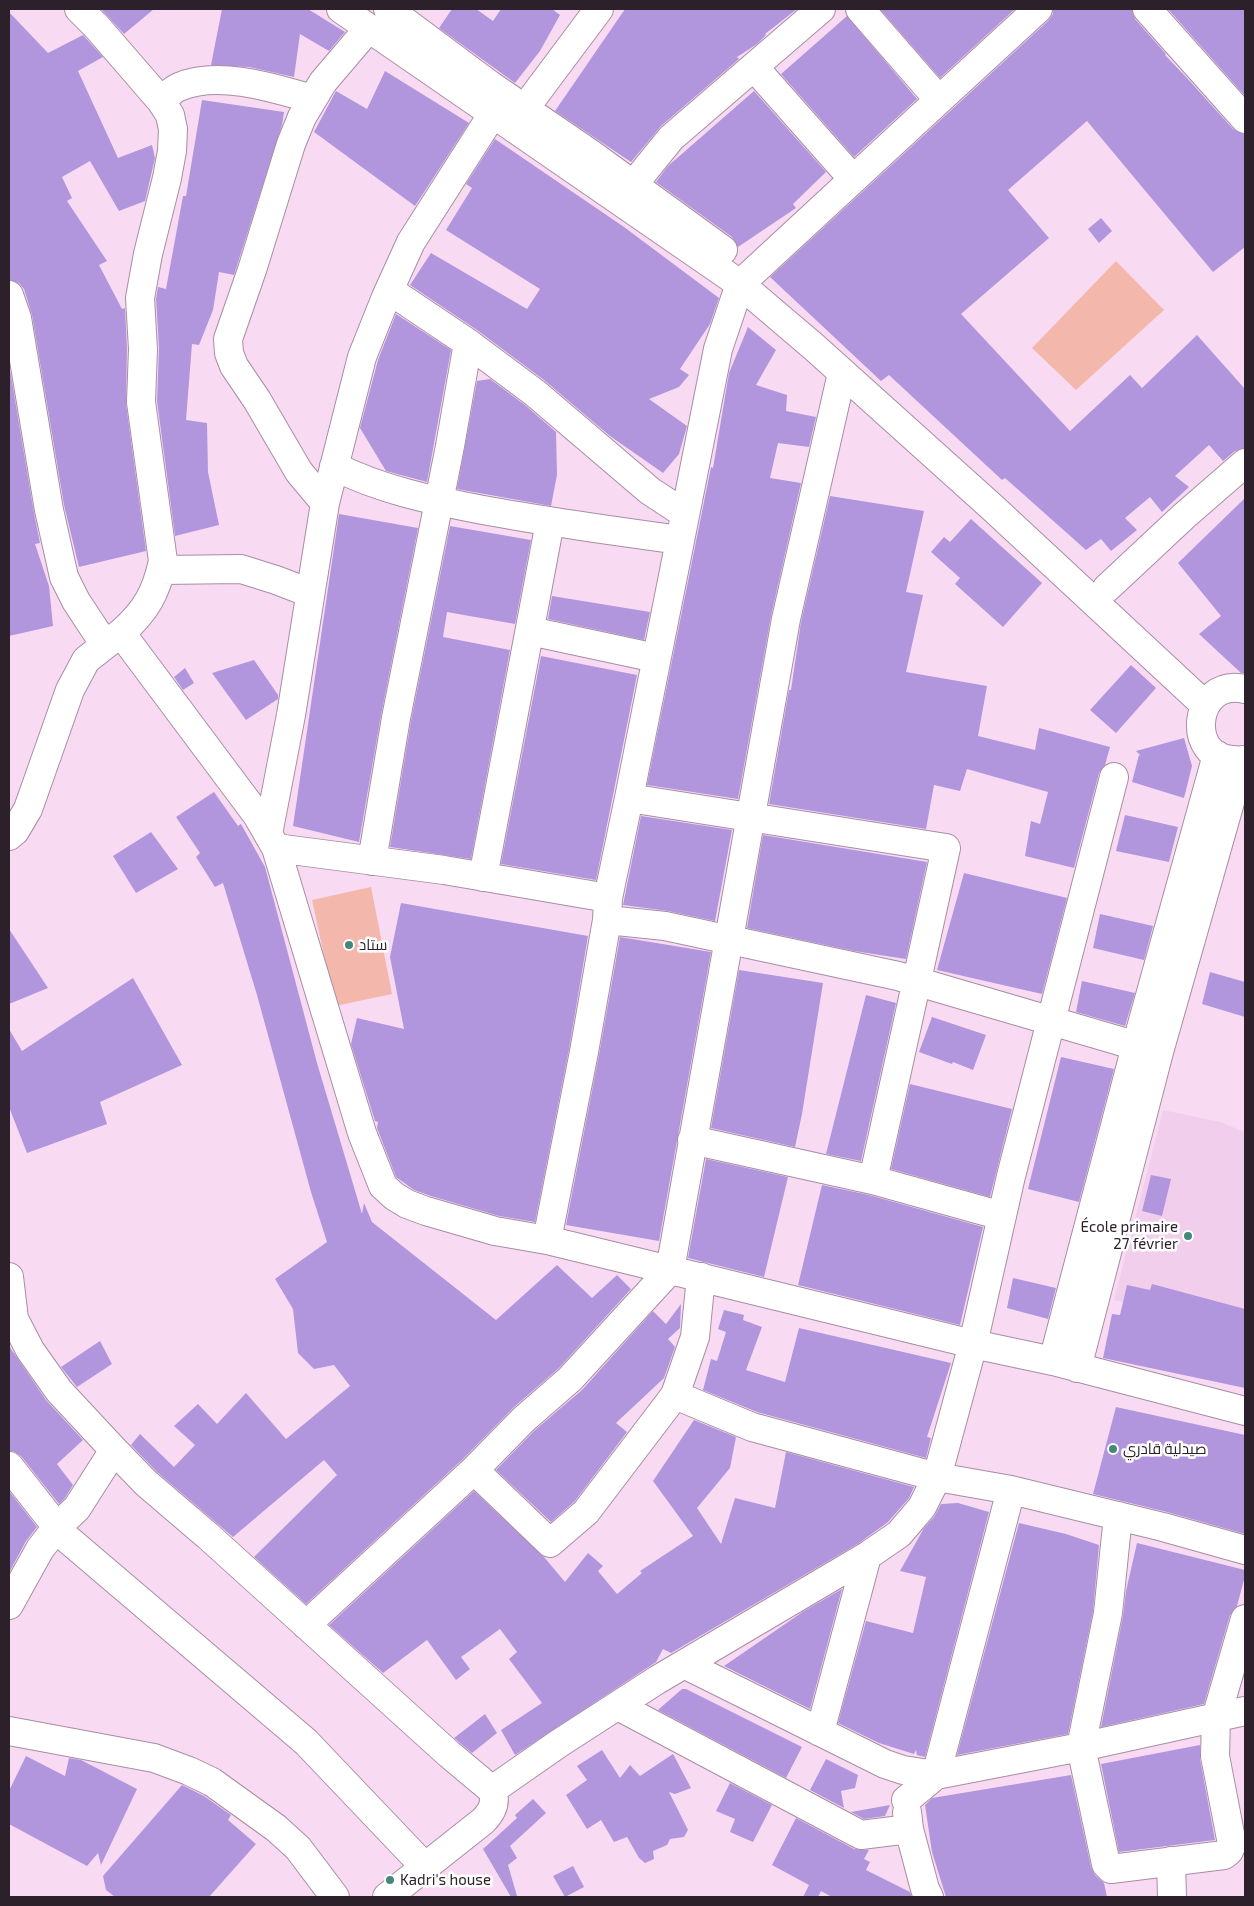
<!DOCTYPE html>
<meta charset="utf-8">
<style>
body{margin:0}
#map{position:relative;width:1254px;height:1906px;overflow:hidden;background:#f8dbf3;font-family:"Exo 2",sans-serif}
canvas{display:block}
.frame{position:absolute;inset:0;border:10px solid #2c212a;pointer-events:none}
</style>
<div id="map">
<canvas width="1254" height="1906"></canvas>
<div class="frame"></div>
</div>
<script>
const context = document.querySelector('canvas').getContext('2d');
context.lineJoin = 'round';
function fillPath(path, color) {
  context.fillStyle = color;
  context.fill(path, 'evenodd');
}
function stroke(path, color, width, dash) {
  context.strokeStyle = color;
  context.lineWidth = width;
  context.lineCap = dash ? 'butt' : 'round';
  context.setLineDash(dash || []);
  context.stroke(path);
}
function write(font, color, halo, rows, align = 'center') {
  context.font = font + ' "Exo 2",Cairo,sans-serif';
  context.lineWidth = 5;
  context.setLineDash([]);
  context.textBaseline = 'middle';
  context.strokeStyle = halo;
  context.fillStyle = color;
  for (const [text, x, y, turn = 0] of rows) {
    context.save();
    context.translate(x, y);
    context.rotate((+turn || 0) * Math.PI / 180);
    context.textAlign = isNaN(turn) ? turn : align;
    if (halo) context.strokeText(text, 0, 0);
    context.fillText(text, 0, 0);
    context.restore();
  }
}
fillPath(new Path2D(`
 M1163,1110L1220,1122L1245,1132V1330L1114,1300Z`), '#f1ceec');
fillPath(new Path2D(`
 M1116,261L1164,310L1076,390L1032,348Z
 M371,887L392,994L335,1006L312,900Z`), '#f4b7ab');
fillPath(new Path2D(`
 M101,9H154L124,34Z
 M222,9H308L345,32L329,51L300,34L294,77L249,67L211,65Z
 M452,9H476L493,21L501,9H552L560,15L540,51L515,83L439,28Z
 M625,9H797L765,34L766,35L757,44L737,57L739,59L661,126L631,162L555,111Z
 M880,9H1015L940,78Z
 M1053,9H1132L1135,19L1166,54L1165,55L1187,78L1233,129L1245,135V247L1213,272L1087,121L1008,190L1049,238L961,314L1070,431L1130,375L1142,388L1197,335L1245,389V448L1235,451L1223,461L1209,445L1175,476L1189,487L1162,512L1150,497L1125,518L1137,530L1111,551L1101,539L1086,550L1005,478L1002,480L889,375L881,381L770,277L1049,20L1053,14Z
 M1168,9H1245V96Z
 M9,12L48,53L83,35L103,57L78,71L118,158L152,145L155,158L145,201L119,211L90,161L62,177L72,198L67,201L107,261L99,265L122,309L125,308L127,349L126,404L146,551L79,567L64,505L32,315L24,289L19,283L9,280Z
 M847,16L917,99L854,157L781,74Z
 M385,71L469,123L415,206L314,132L336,91L367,109Z
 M754,91L826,172L793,204L796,208L738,247L732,237L656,182L668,166Z
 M202,100L284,112L282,125L234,275L219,272L213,310L199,345L192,344L186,420L207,423L208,472L219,525L175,536L157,401L159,348L156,299L158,287L166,289L183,196H186Z
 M495,139L624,227L719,298L710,324L680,369L689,375L679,387L649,399L687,426L679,454L663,473L610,436L544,380L477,330L410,285L431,253L527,309L540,289L446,230L472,188L466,184Z
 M1101,218L1112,231L1099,243L1088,229Z
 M396,314L451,350L427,482L386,471L360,428L378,360Z
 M748,327L776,350L756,385L787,395L786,411L816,417L809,447L778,443L770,478L801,483L771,616L738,799L647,785L711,467L713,468L729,373Z
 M9,364L34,513L40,543L35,544L49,586L53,626L9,636Z
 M490,379L525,405L556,432L557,475L551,506L457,489L477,381Z
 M830,496L924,511L906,592L923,595L906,672L987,686L978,736L1035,750L1039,728L1110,747L1105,765L1099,773L1074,868L1025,856L1031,821L1040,824L1048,792L967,769L960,791L934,785L926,829L769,804L789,690H791L801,622Z
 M1245,498V673H1241L1199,634L1221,616L1178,563Z
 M339,514L418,528L381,715L359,842L293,826Z
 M971,519L1042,583L1003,627L955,584L960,578L931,552L944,537L950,542Z
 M450,526L531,540L515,624L447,612L443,637L510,650L471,859L390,847L411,721Z
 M552,596L650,612L644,640L548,619Z
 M541,656L637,675L596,880L501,864Z
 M254,660L278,695V699L246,720L212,673Z
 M1131,665L1156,688L1116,733L1090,710Z
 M185,668L194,683L183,690L174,677Z
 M1184,738L1192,766L1184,798L1132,782L1139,755L1141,756L1136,751Z
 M214,792L238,826L241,824L265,867L317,1063L362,1214L364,1203L372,1222L496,1320L557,1265L592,1298L617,1275L631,1289L559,1368L514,1407L463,1459L306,1604L254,1557L337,1475L324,1460L233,1537L157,1472L131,1445L140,1434L174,1467L195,1445L174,1426L198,1404L217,1424L246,1393L286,1439L350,1386L334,1365L314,1369L298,1353L293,1309L275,1279L327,1242L311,1192L257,995L223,883L215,887L196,857L200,853L176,817Z
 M1125,815L1178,827L1169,862L1116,851Z
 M641,816L732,830L715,921L668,911L623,905Z
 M151,832L178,869L136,893L113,856Z
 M763,835L927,862L906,959L854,951L747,928Z
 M964,873L1067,898L1042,994L937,970Z
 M401,903L588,936L569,1049L535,1222L499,1216L431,1196L414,1190L396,1177L377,1128L378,1122L375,1121L351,1044L357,1018L404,1029L390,957Z
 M1100,914L1153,926L1144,960L1093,948Z
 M9,929L48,988L9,1004Z
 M620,937L711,952L659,1241L566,1225L599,1055Z
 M739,970L823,983L802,1114L795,1147L711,1128Z
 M1210,972L1245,982V1017L1202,1004Z
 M133,978L182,1065L100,1102L107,1124L27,1153L9,1107V1029L22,1051Z
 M1082,981L1135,993L1125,1026L1076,1012Z
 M866,995L896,1003L861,1161L826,1154Z
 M932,1017L986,1035L973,1070L953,1062L952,1064L919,1052Z
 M1061,1057L1114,1069L1079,1202L1028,1189Z
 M910,1084L1012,1109L990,1197L891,1169Z
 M706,1159L788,1177L764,1277L688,1258Z
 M1151,1175L1171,1179L1162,1216L1142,1211Z
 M822,1185L869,1195L983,1227L960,1325L798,1285Z
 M1013,1278L1056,1288L1048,1319L1007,1308Z
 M1152,1284L1245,1309V1388L1103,1358L1112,1314L1120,1315L1127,1285L1150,1290Z
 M681,1304L680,1328L668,1339L675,1347L664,1378L616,1423L627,1432L575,1501L551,1522L496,1470L535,1430L582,1390L653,1311L666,1324Z
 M724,1310L744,1315L743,1320L762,1327L746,1370L785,1382L799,1328L951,1363L927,1437L931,1438L926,1458L757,1412L703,1390L711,1359L717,1361L726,1332L718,1329Z
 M100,1341L112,1364L77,1387L61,1367Z
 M9,1346L46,1400L83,1440L57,1464L73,1485L65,1498L59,1504L21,1456L15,1452L9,1451Z
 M1116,1407L1245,1435V1534L1167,1512L1093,1494Z
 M694,1420L736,1437L730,1468L697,1508L721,1544L735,1498L775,1508L786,1452L914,1487L909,1498L888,1522L859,1543L671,1653L663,1649L656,1662L515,1755L501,1730L542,1703L509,1659L517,1652L500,1629L461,1657L470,1669L456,1680L427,1640L383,1673L329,1625L474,1491L544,1557L565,1582L588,1553L603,1566L598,1571L617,1594L642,1573L640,1571L693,1536L653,1481Z
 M9,1491L37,1527L26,1541L9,1573Z
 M958,1503L989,1512L925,1757L917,1755L916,1750L914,1754L879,1743L838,1723L866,1621L913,1633L926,1577L900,1571L924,1528L934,1517L941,1504Z
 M1019,1523L1066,1534L1099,1545L1093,1611L1068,1734L957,1755Z
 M1137,1543L1245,1570V1576L1237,1606L1230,1615L1204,1704L1101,1727L1123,1616L1126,1591Z
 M842,1589L810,1709L724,1666L804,1611Z
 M682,1689H686L802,1747L786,1778L658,1710Z
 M485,1714L497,1733L472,1753L454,1738Z
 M1200,1745V1759L1215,1840L1119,1852L1101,1764Z
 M602,1750L620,1778L630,1765L640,1776L673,1754L691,1788L675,1794L669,1792L688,1830L684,1837L670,1839L667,1845L653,1851L654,1859L645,1863L639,1858L627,1837L614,1842L601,1820L587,1829L566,1795L587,1780L577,1766Z
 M26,1756L65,1776L69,1758L81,1760L137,1789L101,1865L98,1853L87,1866L9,1824V1791Z
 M826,1759L858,1775L855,1788L841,1791L844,1808L810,1790Z
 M1071,1775L1091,1867L1095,1875L1104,1883L1107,1897H946L932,1852L925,1805L932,1798Z
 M730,1783L772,1805L753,1842L730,1832L735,1819L716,1811Z
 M182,1785L204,1796L231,1815L228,1820L256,1844L209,1897H115L106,1890L103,1876Z
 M533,1799L546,1813L510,1846L517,1858L508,1865L517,1896L511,1897L483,1849L517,1818L515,1815Z
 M890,1805L885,1816L864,1819L851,1812Z
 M796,1818L854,1849L869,1850L864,1859L870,1862L866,1870L910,1892L912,1897H832L821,1891L818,1897H803L809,1885L772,1865Z
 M573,1866L584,1887L565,1897L553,1876Z`), '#b196dd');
const minor = new Path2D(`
 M79,9L97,27L161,101L170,115L173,129L172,151L167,178L148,254L140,298L143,349L141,402L163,561C156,593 146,611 121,633L257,815L276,848L444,870L608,898L629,798L718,349L740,284L939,100
 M341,9L740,284L814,347L993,508L1205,705
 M388,9L490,85L591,154L723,250
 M860,9L939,100L1038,9
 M1147,9L1245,119
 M754,67L853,179
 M161,101C167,96 173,89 179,87C218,70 274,88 312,99
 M525,108L599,9
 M633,185L671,138L821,9
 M9,295L17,318L49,510L64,577L76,601L105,645L121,633
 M468,343L535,393L650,491L685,514
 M334,466C381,490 431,500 483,510C548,522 614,531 680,540
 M325,503L299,472L257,400L234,366L229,353L228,339L252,270L291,144L302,117L323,82L369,28
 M161,570L241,569L276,580L310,593
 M1107,588L1184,516L1245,463
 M530,631L656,658
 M1234,760C1185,760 1192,677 1245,689
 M629,798L946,848L873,1180
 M268,834L291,715L325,503L362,357L386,297L411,242L492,115
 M9,836L15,831L28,809L70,690L86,660L105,645
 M276,848L362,1133L383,1186L394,1196L407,1204L426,1211L495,1231L547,1240L584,1052L607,920L608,898
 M372,861L396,718L450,446L468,343L389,290
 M483,877L550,522
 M607,920L665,926L898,976L1154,1051
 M692,1140L873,1180L1002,1216
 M547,1240L973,1344L1053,1361L1245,1411
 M9,1277L14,1319L30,1350L59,1391L114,1450L146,1483L208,1536L449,1754L492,1790L558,1744L657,1680L867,1556L899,1534L922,1507L937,1477L973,1344L1011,1176L1114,777
 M1053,1361L1136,1046L1217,755
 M1077,1368L1159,1052L1242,760
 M675,1395L752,1427L937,1477L1011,1490L1163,1527L1245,1550
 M9,1466L64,1536L306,1742L425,1867
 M474,1470L550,1543L586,1512L675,1395L695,1337L701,1277
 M1118,1516L1108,1613L1081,1747L1106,1864L1111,1869L1224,1855L1229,1851L1232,1844L1215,1756L1216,1718L1245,1619
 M9,1605L40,1549L58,1526L77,1508L114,1450
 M306,1625L474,1470L524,1419L570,1379L670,1270L786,619L842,373
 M684,1664L885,1764L903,1770L936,1775L1081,1747L1245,1711
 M618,1706L861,1835L909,1829
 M9,1731L154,1758L189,1771L212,1782L276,1828L298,1848L335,1897
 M820,1732L867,1556
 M906,1800L936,1775L1011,1490
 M907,1812L909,1829L925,1889L929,1897
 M1171,1861L1172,1897
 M387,1897L483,1821C492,1812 497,1803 492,1790`);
stroke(minor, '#a88da3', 30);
stroke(minor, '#fff', 28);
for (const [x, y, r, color] of [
 [349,945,5,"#44887d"],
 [1188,1236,5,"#44887d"],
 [1113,1449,5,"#44887d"],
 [390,1880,5,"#44887d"]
]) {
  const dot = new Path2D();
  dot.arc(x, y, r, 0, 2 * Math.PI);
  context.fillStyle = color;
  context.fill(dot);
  stroke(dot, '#fff', 2);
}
write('15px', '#2c212a', '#fff', [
 ["ستاد",359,945],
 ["École primaire",1178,1227,"right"],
 ["27 février",1178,1244,"right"],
 ["صيدلية قادري",1123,1449],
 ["Kadri's house",400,1880]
], 'left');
</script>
